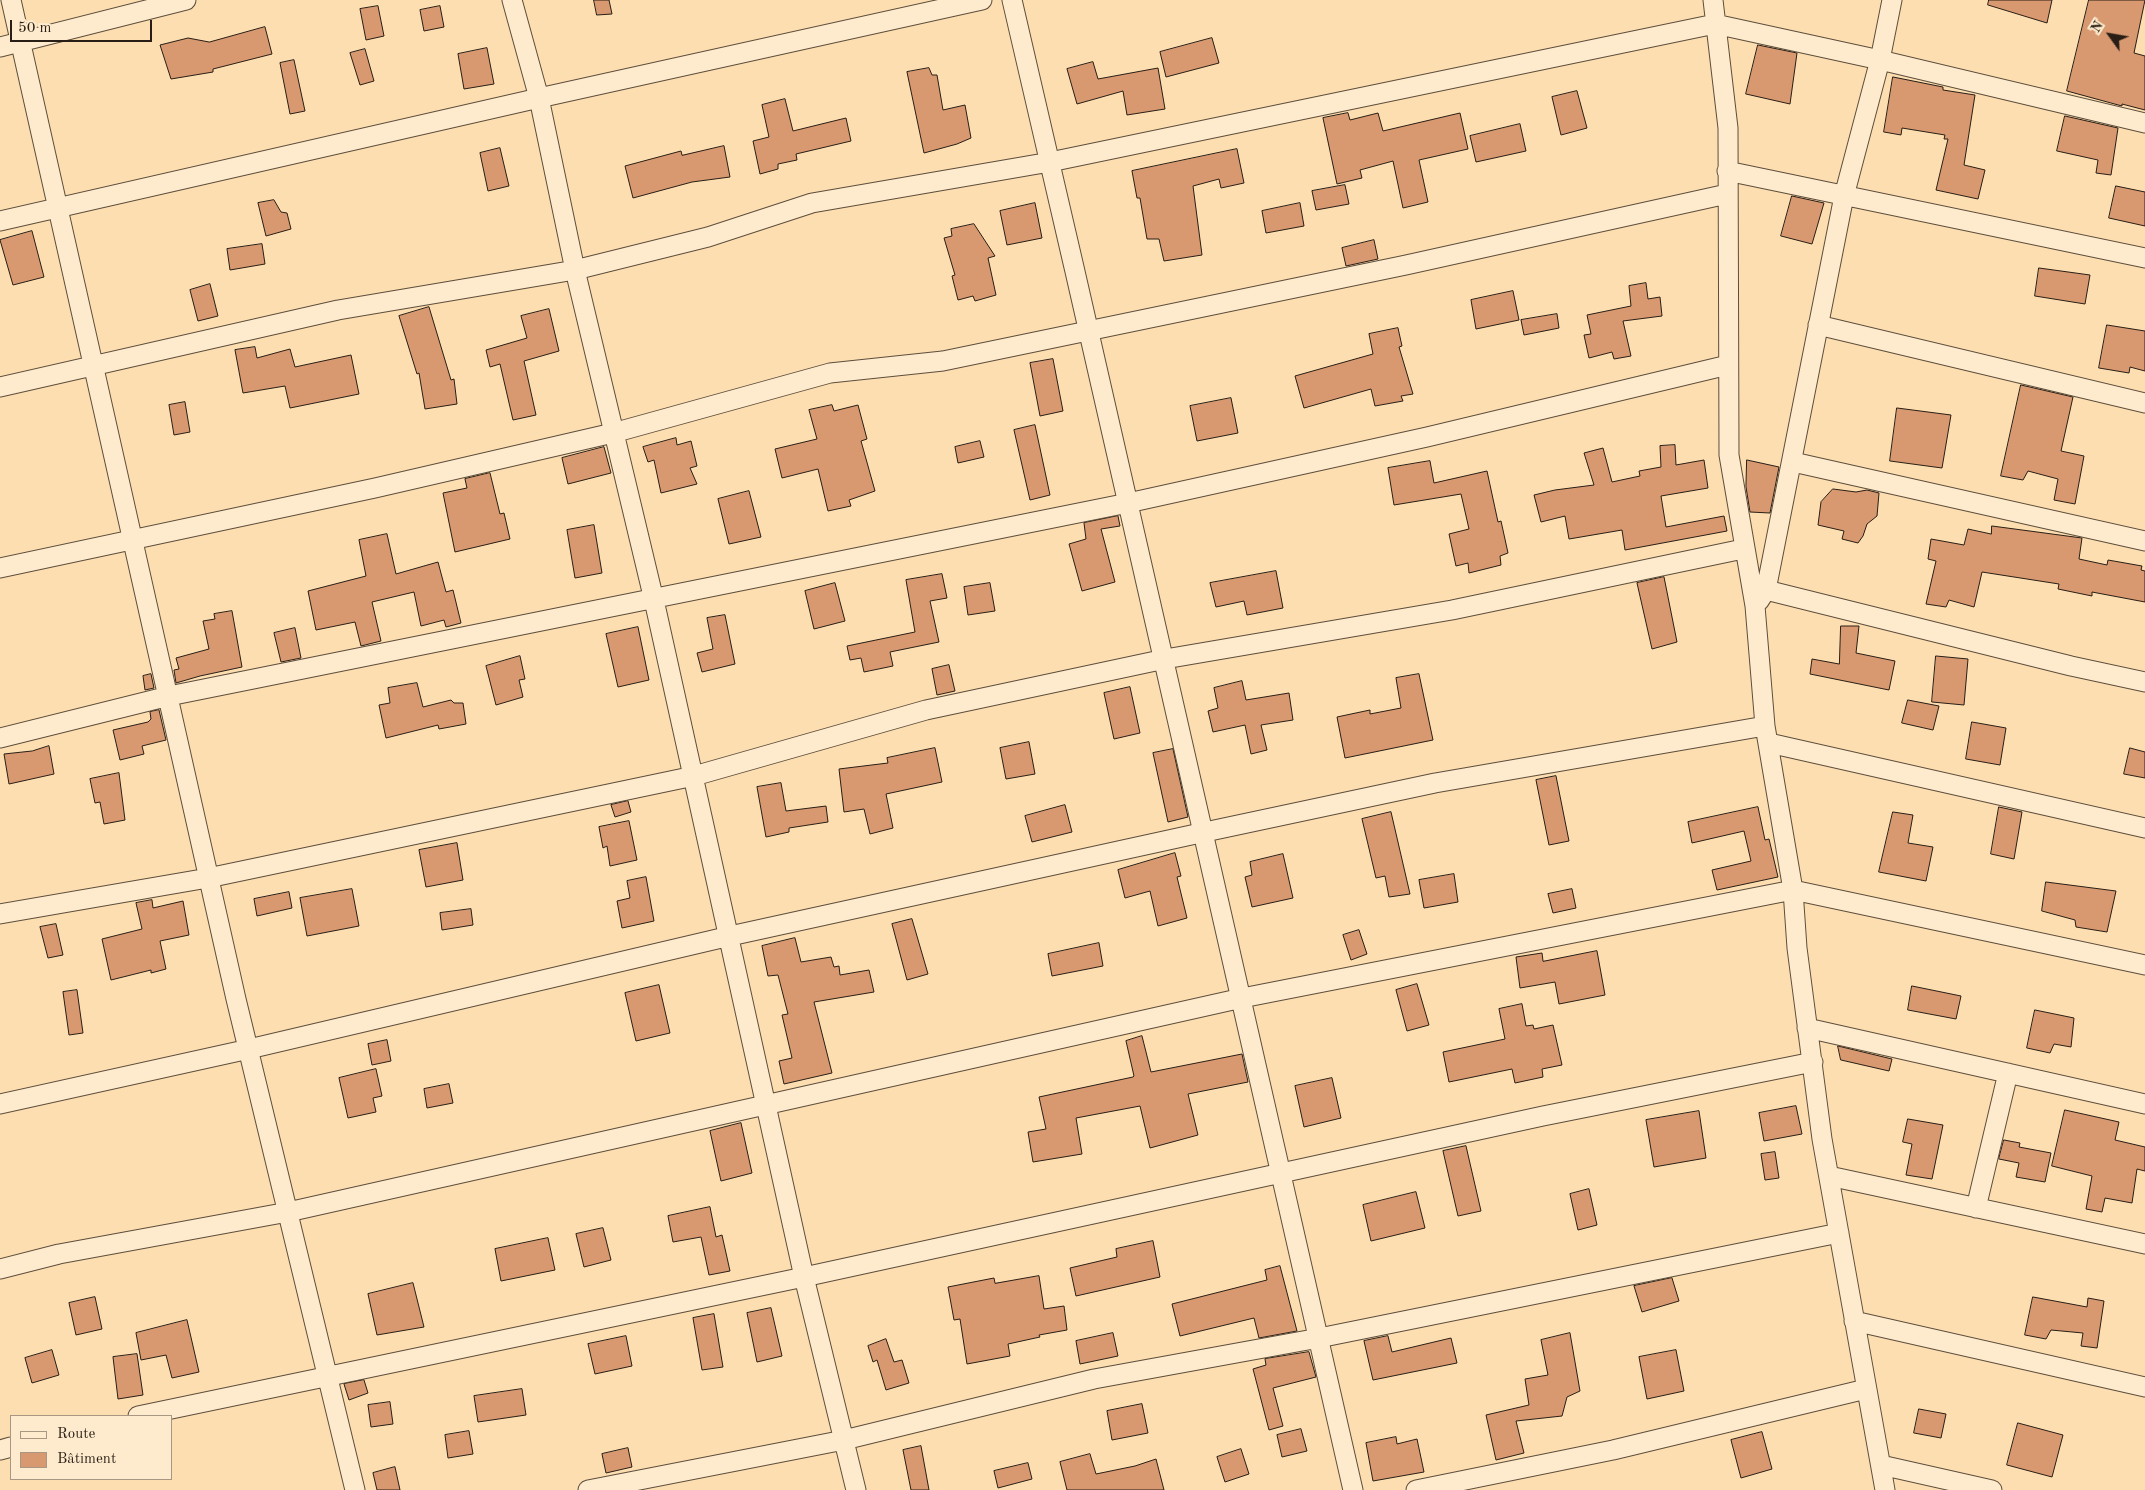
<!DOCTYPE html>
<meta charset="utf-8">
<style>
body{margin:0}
#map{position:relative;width:2145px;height:1490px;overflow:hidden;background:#fddeb1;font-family:"Old Standard TT",serif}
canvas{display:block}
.legend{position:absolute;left:10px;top:1415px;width:162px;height:65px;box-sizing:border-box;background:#feeacc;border:1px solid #a89883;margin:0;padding:6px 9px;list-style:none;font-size:15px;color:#281e15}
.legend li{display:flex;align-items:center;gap:10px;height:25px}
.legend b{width:25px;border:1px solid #a89883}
.north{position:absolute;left:2085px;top:10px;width:50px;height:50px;-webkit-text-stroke:4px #feeacc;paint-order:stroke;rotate:302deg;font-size:14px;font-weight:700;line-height:20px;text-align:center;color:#281e15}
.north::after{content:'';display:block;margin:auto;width:18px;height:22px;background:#281e15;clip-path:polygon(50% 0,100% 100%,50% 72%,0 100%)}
.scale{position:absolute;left:10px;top:20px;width:142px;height:22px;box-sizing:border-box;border:2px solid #281e15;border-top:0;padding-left:6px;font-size:15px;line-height:18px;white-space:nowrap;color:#281e15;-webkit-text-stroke:4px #feeacc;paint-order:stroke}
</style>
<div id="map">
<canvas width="2145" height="1490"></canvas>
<ul class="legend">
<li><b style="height:6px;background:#feeacc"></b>Route</li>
<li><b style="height:14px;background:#d89870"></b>Bâtiment</li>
</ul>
<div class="north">N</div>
<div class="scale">50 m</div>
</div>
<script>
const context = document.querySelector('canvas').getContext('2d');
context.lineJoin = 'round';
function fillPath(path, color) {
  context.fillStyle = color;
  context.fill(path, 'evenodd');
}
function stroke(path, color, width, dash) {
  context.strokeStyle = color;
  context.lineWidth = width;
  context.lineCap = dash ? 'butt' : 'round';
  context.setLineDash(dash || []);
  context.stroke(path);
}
const building = new Path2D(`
 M594,0H609L612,14L597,15Z
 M1989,0H2052L2047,23L1988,5Z
 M2089,0H2145L2134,53L2145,56V110L2122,104V106L2067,91Z
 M378,6L384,36L366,40L360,9Z
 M440,6L444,27L424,31L420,10Z
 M265,27L272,54L213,69V72L171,79L160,45L188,38L209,42Z
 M1212,38L1219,63L1166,77L1160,52Z
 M1758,45L1797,53L1790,104L1746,94Z
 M487,48L494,84L464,89L458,54Z
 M365,49L374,81L360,85L350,53Z
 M294,60L305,111L290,114L280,63Z
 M1093,62L1098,79L1158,68L1165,109L1127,115L1123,91L1077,104L1067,69Z
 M929,68L932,75H937L943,110L965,105L971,138L957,144L924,153L907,72Z
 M1893,77L1943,87V90L1975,95L1964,165L1985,170L1978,199L1936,190L1948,139H1944L1945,135L1902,128L1901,135L1884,132Z
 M1577,91L1587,128L1561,135L1552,97Z
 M785,99L793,131L846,118L851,141L796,154L797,160L778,164V169L760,174L753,141L769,137L762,105Z
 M1348,113L1350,120L1378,113L1383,131L1460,113L1468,149L1419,160L1428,202L1403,208L1393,161L1360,170L1362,178L1337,184L1323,118Z
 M2065,116L2118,128L2111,175L2096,173L2098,160L2057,151Z
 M1520,124L1526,151L1476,162L1470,136Z
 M724,146L730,177L692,182L633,198L625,166L681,151L682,155Z
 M500,148L509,186L488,191L480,153Z
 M1237,149L1244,183L1221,188L1219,179L1193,186L1202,255L1164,261L1159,239H1147L1140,198H1137L1132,171Z
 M1345,185L1349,204L1316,210L1312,191Z
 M2116,186L2145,192V226L2109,218Z
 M1792,196L1824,203L1812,244L1781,236Z
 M274,200L281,212L287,213L291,229L266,236L258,203Z
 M1035,203L1042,238L1007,245L1000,211Z
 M1300,203L1304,226L1266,233L1262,211Z
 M974,224L995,256L988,258L996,295L975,301L973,296L958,300L952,276L955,275L944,238L952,236L951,229Z
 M32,231L44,277L13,285L0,240Z
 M1374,240L1378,259L1346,266L1342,248Z
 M262,244L265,264L230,270L227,249Z
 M2039,268L2090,275L2085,304L2035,296Z
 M1646,283L1648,299L1660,297L1662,316L1623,321L1631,356L1614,359L1612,352L1589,358L1584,335L1591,334L1587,315L1631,306L1629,286Z
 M210,284L218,316L198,321L190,290Z
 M1513,291L1519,320L1476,329L1471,300Z
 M429,307L451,380L454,379L457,404L425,409L419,373L417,374L399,316Z
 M549,309L559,351L524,361L536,415L513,420L500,364L490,367L486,350L527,338L521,316Z
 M1557,314L1559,328L1524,335L1521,320Z
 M2107,325L2145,331V371L2130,367L2129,373L2099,368Z
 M1398,328L1402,346L1399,347L1413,394L1401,396L1403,401L1375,406L1371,389L1304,408L1295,376L1373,354L1369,334Z
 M255,347L257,358L290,349L295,367L351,355L359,394L290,408L285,386L243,393L235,350Z
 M1053,359L1063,411L1040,416L1030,363Z
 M2021,385L2073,397L2061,451L2084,456L2075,504L2054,500L2058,479L2028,471L2023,480L2001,476Z
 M1231,398L1238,433L1197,441L1190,406Z
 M185,402L190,432L174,435L169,405Z
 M832,405L834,411L858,405L867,439L861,441L875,491L849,500L851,506L828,511L818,469L782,478L775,449L817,439L809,410Z
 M1897,408L1951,415L1942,468L1890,461Z
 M1035,425L1050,495L1030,500L1014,430Z
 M676,438L677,445L691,441L697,466L690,468L697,484L661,493L654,460L648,462L643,447Z
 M980,441L984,457L958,463L955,447Z
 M1675,445L1676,465L1704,460L1708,488L1661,496L1666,527L1724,516L1727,531L1625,550L1622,530L1569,539L1565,516L1541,522L1534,495L1555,490L1594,485L1584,453L1603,448L1612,482L1640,476L1639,471L1661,467L1660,446Z
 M604,447L611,473L568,484L562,458Z
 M1747,460L1779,467L1770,513L1750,512L1746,487Z
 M1430,461L1434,483L1487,471L1498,522L1501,521L1508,553L1500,556L1501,565L1469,573L1468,563L1456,566L1449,534L1469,529L1461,494L1394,505L1388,468Z
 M490,473L500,514L504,513L510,539L455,552L443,493L467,488L465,479Z
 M1833,489L1856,492L1867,490L1879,493L1877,516L1867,524L1863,536L1858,543L1842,539L1844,531L1818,525L1821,502Z
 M749,491L761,537L729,544L718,499Z
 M1118,516L1120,526L1101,529L1115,582L1082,591L1069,544L1086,539L1084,523Z
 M594,525L602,573L575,578L567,530Z
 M1992,526L2082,538L2079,559L2107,565L2108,560L2142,566L2141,570L2145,571V602L2092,592V596L2058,589L2059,584L1982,572L1974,607L1949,600L1946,607L1926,604L1936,561L1928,559L1931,539L1964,545L1968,529L1991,534Z
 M387,534L396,574L438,562L446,592L453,590L461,623L446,627L444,620L421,626L414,592L372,602L381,641L361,646L355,622L316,630L308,591L366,576L359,540Z
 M1276,571L1283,608L1247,615L1244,601L1216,607L1210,583Z
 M942,574L947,598L930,601L939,642L890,652L893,666L864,672L861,658L850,660L847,646L915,632L906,580Z
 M1664,577L1677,642L1652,649L1637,583Z
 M835,583L845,621L814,629L805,591Z
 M990,583L995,611L968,615L964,587Z
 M232,611L242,667L200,676L176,683L174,670L179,669L176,658L209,649L203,621L215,619L214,614Z
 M725,615L735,664L702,672L697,653L713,649L707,618Z
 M1841,626H1859L1856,653L1895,661L1889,690L1810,674L1812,659L1839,664Z
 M638,627L649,680L618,687L606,634Z
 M295,628L301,658L281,662L274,633Z
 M520,656L525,679L519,680L523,697L496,705L486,666Z
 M1936,656L1968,659L1964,705L1932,702Z
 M949,665L955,691L937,695L932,669Z
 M151,674L154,688L145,690L143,676Z
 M1419,674L1433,740L1345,758L1337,717L1370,710V714L1401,708L1396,678Z
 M1242,681L1246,700L1289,693L1293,720L1261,725L1267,750L1251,754L1245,725L1213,732L1208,711L1218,708L1214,688Z
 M417,683L423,707L451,700L454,703H463L466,724L439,729L438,725L386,738L379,705L390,703L388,688Z
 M1130,687L1140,733L1114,739L1104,693Z
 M1908,700L1939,706L1933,730L1902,723Z
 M159,710L166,740L142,746L144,754L120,760L113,730L148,722L151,719L150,712Z
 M1972,722L2006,728L2000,765L1966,759Z
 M1029,742L1035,774L1006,779L1000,748Z
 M49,746L54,774L9,784L4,754L32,751Z
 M935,748L942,782L886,794L893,828L870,834L864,809L844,812L839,769L888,763L887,758Z
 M2130,748L2145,752V778L2124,774Z
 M1173,749L1188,817L1168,822L1153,753Z
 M119,773L125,820L104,824L100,802L95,803L90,779Z
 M1556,776L1569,841L1549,845L1536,780Z
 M781,783L786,811L826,806L828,822L789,828V832L766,837L757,787Z
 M628,801L631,812L615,817L611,805Z
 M1065,805L1072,832L1032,842L1025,816Z
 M1758,807L1765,840L1769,839L1778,877L1717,890L1712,870L1751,861L1744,831L1692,843L1688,822Z
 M1999,807L2022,812L2014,859L1991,854Z
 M1391,812L1410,894L1389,897L1385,876L1376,878L1362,819Z
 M1893,812L1913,815L1908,843L1933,847L1926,881L1879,872Z
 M629,821L637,860L610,866L607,846L603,848L599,827Z
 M457,843L463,880L426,887L419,850Z
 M1175,853L1181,876L1177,877L1187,918L1158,926L1150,891L1125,898L1118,870Z
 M1283,854L1293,898L1252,907L1245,877L1252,875L1250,862Z
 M1454,874L1458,902L1424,908L1419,880Z
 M646,877L654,921L622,928L617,901L630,898L627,881Z
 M2046,882L2116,891L2107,932L2076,927L2075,920L2042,911Z
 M352,889L359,926L307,936L300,898Z
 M1572,889L1576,908L1553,913L1548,894Z
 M289,892L292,908L257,916L254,899Z
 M152,900L153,908L183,901L189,935L160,941L166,969L151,973V970L111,980L102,939L142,929L136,903Z
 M471,909L473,925L442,930L440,913Z
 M912,919L928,974L907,980L892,924Z
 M56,924L63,955L48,958L40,927Z
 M1359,930L1367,954L1351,960L1343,935Z
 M795,938L801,962L831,957L834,967L839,966L840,975L869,970L874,992L814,1002L832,1073L784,1084L779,1061L792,1058L782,1015L788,1014L778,975L768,976L762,946Z
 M1099,943L1103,966L1052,976L1048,954Z
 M1597,951L1605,995L1559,1004L1555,982L1520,988L1516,957L1542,953L1543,961Z
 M1417,984L1429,1025L1407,1031L1396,990Z
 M659,985L670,1033L636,1041L625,993Z
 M1912,986L1961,996L1956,1019L1908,1010Z
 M77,990L83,1033L69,1035L63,992Z
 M1522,1004L1526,1026L1533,1025L1534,1029L1553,1025L1562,1065L1542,1069L1543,1077L1515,1083L1512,1069L1449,1082L1443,1052L1505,1039L1499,1009Z
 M2035,1010L2074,1018L2071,1047L2054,1044L2050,1053L2027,1048Z
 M1142,1036L1151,1072L1242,1054L1248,1082L1188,1094L1198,1135L1150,1148L1140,1106L1076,1118L1082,1154L1033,1162L1028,1132L1046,1129L1039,1097L1133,1077L1134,1076L1126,1041Z
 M387,1040L391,1061L372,1065L368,1044Z
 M1838,1046L1892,1059L1889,1071L1841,1060Z
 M376,1069L382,1096L373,1098L376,1112L348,1118L339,1078Z
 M1332,1078L1341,1118L1304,1127L1295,1086Z
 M449,1084L453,1103L427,1108L424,1089Z
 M1796,1106L1802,1134L1764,1141L1759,1113Z
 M2065,1110L2119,1122L2115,1140L2145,1147V1171L2137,1169L2132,1203L2105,1198L2102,1212L2086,1209L2092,1176L2052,1166Z
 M1699,1111L1706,1158L1654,1167L1646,1120Z
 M1908,1119L1943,1125L1932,1179L1906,1175L1912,1144L1903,1142Z
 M741,1123L752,1173L721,1181L710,1131Z
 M2004,1140L2020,1143L2019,1147L2051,1153L2045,1182L2016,1177L2019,1163L1999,1159Z
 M1466,1146L1481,1211L1458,1216L1443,1151Z
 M1775,1152L1779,1178L1765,1180L1761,1154Z
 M1589,1189L1597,1225L1578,1230L1570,1194Z
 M1416,1192L1425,1228L1371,1241L1363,1205Z
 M710,1207L716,1237L722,1235L730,1271L709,1275L701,1237L673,1242L668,1216Z
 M603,1228L611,1260L584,1267L576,1234Z
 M548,1238L555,1270L501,1281L495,1249Z
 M1153,1241L1160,1277L1076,1296L1070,1268L1117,1257L1116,1249Z
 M1280,1266L1297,1331L1259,1338L1254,1318L1180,1336L1172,1304L1267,1280L1265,1270Z
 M1039,1276L1044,1309L1064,1306L1067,1330L1039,1335L1040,1337L1008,1344L1010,1356L967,1364L960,1319L954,1320L948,1287L994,1278L995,1283Z
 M1672,1278L1679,1301L1642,1312L1634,1286Z
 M413,1283L424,1327L377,1335L368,1294Z
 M95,1297L102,1329L76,1335L69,1303Z
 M2033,1297L2087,1307L2088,1298L2104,1301L2097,1348L2081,1346L2083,1333L2051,1330L2046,1339L2025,1335Z
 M771,1308L782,1356L757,1362L747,1313Z
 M714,1314L723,1367L702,1370L693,1318Z
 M187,1320L199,1372L172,1378L166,1355L141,1360L136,1333Z
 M1113,1333L1118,1356L1080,1364L1076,1341Z
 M1570,1333L1580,1391L1567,1397L1562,1416L1516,1421L1524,1453L1496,1460L1486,1415L1529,1405L1525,1379L1548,1375L1541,1340Z
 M626,1336L632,1366L595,1374L588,1344Z
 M1388,1336L1392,1352L1451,1338L1457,1363L1373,1380L1364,1341Z
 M886,1339L894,1362L902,1360L909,1383L886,1390L877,1360L873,1362L868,1346Z
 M52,1350L59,1375L32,1383L25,1358Z
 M1676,1350L1684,1391L1647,1399L1639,1357Z
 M1309,1352L1316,1377L1273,1388L1283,1426L1269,1430L1253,1369L1266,1365L1265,1359Z
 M137,1354L143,1395L118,1399L113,1357Z
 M364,1380L368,1393L349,1400L344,1384Z
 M522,1389L526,1415L478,1422L474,1396Z
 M390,1402L393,1424L371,1427L368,1405Z
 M1142,1404L1148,1433L1112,1440L1107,1411Z
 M1919,1409L1946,1414L1941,1438L1914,1433Z
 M2018,1423L2063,1435L2052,1477L2007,1465Z
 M1301,1429L1307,1451L1282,1457L1277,1435Z
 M469,1431L473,1454L448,1458L445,1435Z
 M1762,1432L1772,1469L1741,1478L1731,1440Z
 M1396,1437L1397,1444L1417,1439L1424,1472L1373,1481L1366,1443Z
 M921,1446L929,1490H911L903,1450Z
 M628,1448L632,1467L606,1473L602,1454Z
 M1241,1449L1249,1474L1225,1482L1217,1457Z
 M1090,1454L1096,1474L1135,1466L1156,1459L1164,1490H1067L1060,1462Z
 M1028,1463L1032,1479L998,1488L994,1471Z
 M395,1467L400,1490H377L373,1473Z`);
fillPath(building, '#d89870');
stroke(building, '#281e15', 1);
const minor = new Path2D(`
 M11,0L236,999L355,1490
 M512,0L539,98L575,270L654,600L804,1277L856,1490
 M1012,0C1128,496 1239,993 1353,1490
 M1713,0L1728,128L1729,455L1755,606L1765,726L1793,890L1797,948L1822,1139L1885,1490
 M0,47L186,0
 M1727,171L2145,258
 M0,221L539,98L982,0
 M1818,325L2145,403
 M0,387L338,310L575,270L708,237L812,203L1050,162L1715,24L1880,60L2145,123
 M1793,462L2145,541
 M0,568L375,488L613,433L830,373L943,361L1406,265L1727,194
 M1766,590L1844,196L1880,60L1892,0
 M1759,601L1766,590L2071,666L2145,682
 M0,738L169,696L1128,503L1427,437L1728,365
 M1769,743L2145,828
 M0,914L208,878L694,776L926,710L1165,659L1452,610L1743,549
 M1807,1028L2145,1104
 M0,1104L249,1049L730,936L1205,832L1435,783L1765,726
 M1829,1176L2145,1244
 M1976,1208L2008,1073
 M0,1269L59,1254L288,1212L1242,998L1793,890L2145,965
 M1854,1321L2145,1387
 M138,1416L804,1277L1543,1116L1813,1062
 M0,1450L11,1447
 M1881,1465L1992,1490
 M588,1490L844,1440L1094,1379L1319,1338L1839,1233
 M1416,1490L1613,1450L1866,1389`);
stroke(minor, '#5d4e3c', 21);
stroke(minor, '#feeacc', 19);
</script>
